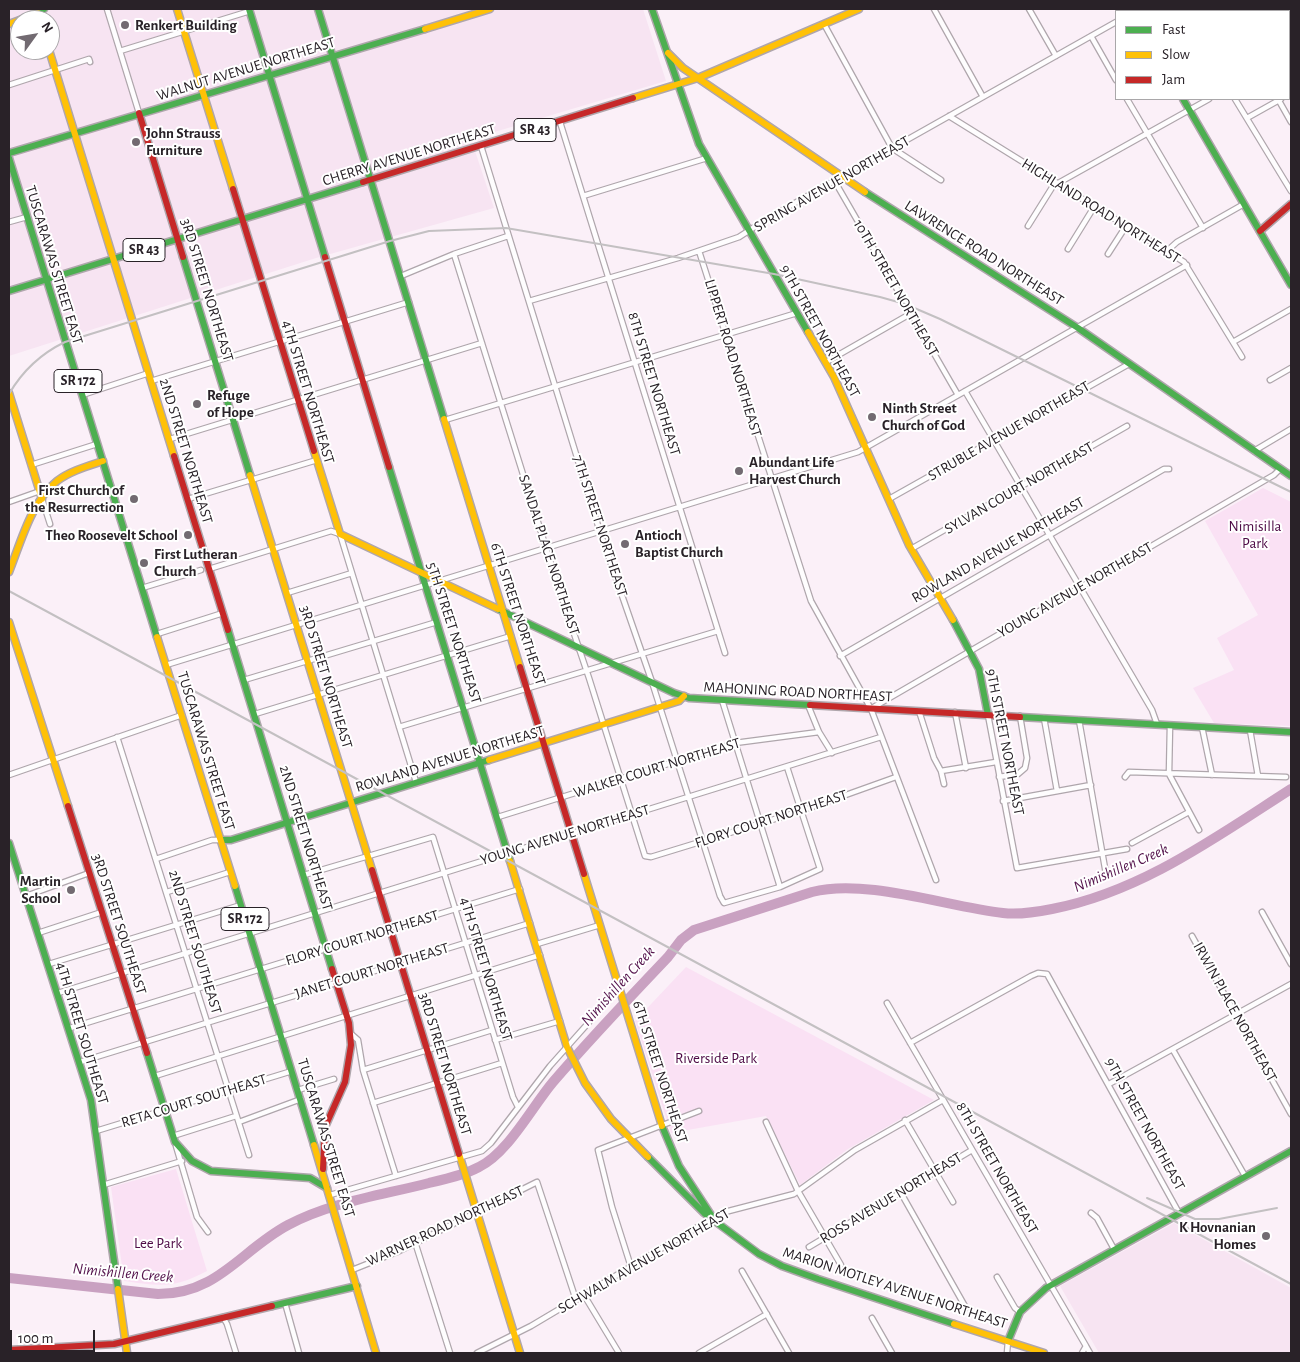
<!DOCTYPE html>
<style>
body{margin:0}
#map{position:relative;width:1300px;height:1362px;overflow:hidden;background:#fbf0f8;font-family:"Alegreya Sans",sans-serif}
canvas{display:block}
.frame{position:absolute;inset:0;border:10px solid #292228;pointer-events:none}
.legend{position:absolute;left:1115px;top:10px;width:175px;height:90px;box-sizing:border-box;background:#fff;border:1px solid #a9a7a9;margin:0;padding:6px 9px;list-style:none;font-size:15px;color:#292228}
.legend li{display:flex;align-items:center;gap:10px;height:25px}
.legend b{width:25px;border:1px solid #a9a7a9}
.north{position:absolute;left:10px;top:10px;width:50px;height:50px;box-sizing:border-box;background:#fff;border:1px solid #a9a7a9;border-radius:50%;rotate:58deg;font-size:14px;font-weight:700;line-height:20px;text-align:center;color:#292228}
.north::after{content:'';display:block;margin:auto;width:18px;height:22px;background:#726a71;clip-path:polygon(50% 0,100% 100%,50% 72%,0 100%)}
.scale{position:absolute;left:10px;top:1330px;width:85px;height:22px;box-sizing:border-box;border:2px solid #292228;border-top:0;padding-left:6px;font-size:15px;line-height:18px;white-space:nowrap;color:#292228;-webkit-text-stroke:4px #fff;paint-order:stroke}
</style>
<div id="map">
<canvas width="1300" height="1362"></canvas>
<div class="frame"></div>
<ul class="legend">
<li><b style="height:6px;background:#4caf50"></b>Fast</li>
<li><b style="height:6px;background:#ffc107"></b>Slow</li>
<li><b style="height:6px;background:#c62828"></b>Jam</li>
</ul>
<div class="north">N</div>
<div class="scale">100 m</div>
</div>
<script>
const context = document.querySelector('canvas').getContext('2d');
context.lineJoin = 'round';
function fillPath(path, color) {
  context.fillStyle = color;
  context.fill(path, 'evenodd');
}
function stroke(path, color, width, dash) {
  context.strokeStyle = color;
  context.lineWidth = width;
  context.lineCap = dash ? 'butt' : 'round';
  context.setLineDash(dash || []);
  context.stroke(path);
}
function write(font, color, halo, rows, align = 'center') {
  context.font = font + ' "Alegreya Sans",sans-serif';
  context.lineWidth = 4;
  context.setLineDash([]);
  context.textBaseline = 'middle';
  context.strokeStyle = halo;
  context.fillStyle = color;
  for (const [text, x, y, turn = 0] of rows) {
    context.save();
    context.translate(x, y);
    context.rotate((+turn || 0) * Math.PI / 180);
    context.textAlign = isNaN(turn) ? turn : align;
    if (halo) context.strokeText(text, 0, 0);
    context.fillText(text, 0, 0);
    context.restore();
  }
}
fillPath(new Path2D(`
 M9,9H643L666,81L471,139L494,208L316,258L9,356ZM20,20H50V50H20Z
 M1174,1223L1291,1288V1353H1099L1060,1286Z`), '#f7e4f2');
fillPath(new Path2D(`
 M1263,488L1291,502V726L1214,723L1193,688L1234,670L1217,638L1258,615L1205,521Z
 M686,967L934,1100L848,1149L800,1185L766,1116L671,1133L635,1021Z
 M176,1169L207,1271C173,1289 161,1286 124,1281L111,1187Z`), '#fae1f4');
stroke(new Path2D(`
 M9,1278L158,1294C218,1294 241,1250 288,1225C331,1202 383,1195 429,1183C446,1179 464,1175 479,1167C508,1153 532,1107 553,1082C590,1039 629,998 668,957L681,940L694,930L812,892C866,878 948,907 1003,913C1019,915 1037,912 1052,909C1141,892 1216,837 1291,789`), '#c9a1c1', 10);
const street = new Path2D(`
 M107,9L139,113
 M934,9L983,97
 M1029,9L1056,56
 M1183,9L1185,11
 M1226,9L1227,11
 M1135,11L1139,9
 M824,24L892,148L941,180
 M1091,36L1116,80
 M120,51L250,11
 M1289,54L1291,52
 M9,85L89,59L90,62
 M1289,94L1291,93
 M1127,99L1203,228
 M1235,99L1291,191
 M1278,99L1291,122
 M949,116L1184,262L1242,357
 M1247,118L1281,99
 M560,122L725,653
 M481,146L600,532L652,682L720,896L724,903L780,887L820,869L787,767
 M834,180L958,395
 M583,196L707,158
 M9,222L27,217
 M1028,226L1053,186L1209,99
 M1068,249L1094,207
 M699,251L811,601L871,709L936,880
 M1167,251L1177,242L1244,204
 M454,254L558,586L589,678L645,856L651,857L801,811L896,777
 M1108,254L1126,226
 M401,276L454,254L508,236
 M529,301L678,258L739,237L770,217L1116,22
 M1233,342L1291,309
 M826,362L910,314
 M1270,380L1291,368
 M151,381L409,302
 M965,391L1152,710L1157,724
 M82,395L149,373
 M445,420L797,313
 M170,439L482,343
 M1254,451L1291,429
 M31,465L97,444
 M42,499L50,524
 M188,499L317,460
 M889,499L1129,364
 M9,502L40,491
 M911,549L1127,426
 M209,569L331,531L340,534L416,782
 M142,588L201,570
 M287,593L352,573
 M157,634L223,613
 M840,656L1164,469H1169
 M166,665L858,452L1187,265
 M244,680L437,622
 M722,700L780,887
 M808,705L819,732L832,753
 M872,708L1274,475L1279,470
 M919,711L934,758L941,771L944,784
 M955,712L966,768
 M255,714L511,636
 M988,715L1017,868L1127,849
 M1044,718L1057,791
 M1079,720L1106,874
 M1170,725L1169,774L1199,830
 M399,727L718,631
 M1202,727L1212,775
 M1250,730L1258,776
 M117,737L249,1155
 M941,771L996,762
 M9,775L182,715
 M999,777L1018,774L1025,768L1027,758L1020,716
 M1125,777L1129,772L1286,777
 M1003,801L1091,785
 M498,817L735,743L819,732
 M1132,843L1189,812
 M156,859L212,840H221
 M304,875L433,837L513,1097L518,1107
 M167,892L230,872
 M26,896L89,873
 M1262,912L1291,964
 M38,933L102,912
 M1192,936L1291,1114
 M537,944L600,925
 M49,964L241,905
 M58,993L881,737
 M887,1003L1086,1346L1082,1353
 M70,1028L520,889
 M350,1033L358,1040L363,1070L396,1176
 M495,1040L560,1021
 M910,1043L1031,976L1038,973L1047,974L1179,1213
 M1173,1050L1245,1176
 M80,1062L530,923
 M363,1070L492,1030
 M155,1076L540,955
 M1109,1084L1291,984
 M298,1090L334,1079
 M373,1103L502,1063
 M905,1120L953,1202
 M239,1122L301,1099
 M766,1122L798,1191L841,1265
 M96,1131L292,1071
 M173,1136L236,1116
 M176,1146L197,1217L208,1232
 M103,1185L182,1161
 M901,1193L966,1308
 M330,1195L482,1151L491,1143L550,1066L615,993L620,990
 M1091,1213L1097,1218L1114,1249
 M415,1242L450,1353
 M809,1247L972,1150
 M631,1267L612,1207L598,1150L699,1111
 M352,1270L397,1252L537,1182L576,1300
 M742,1271L789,1353
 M997,1277L1015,1308L1020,1312
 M584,1295L619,1353
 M285,1303L299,1353
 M223,1317L227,1324L236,1353
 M872,1318L892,1353
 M1086,1346L1090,1353
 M477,1353L531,1326L721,1213L794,1194L855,1150L943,1100
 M699,1353L767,1314
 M1007,1353L1008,1341`);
const fast = new Path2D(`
 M249,9L325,257
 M318,9L444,419
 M652,9L699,144L808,332
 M20,20L44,9
 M1183,99L1291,285
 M9,153L425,29
 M9,158L157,637
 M865,192L1078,328L1291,476
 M183,257L250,475
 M9,291L363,182
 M389,467L510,861
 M498,609L674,693L689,698L810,705
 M953,620L979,669L988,715
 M228,630L332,969
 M1020,717L1291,732
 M221,840H231L489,760
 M9,843L91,1100L118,1289
 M235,886L314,1145
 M147,1053L175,1142L192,1161L211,1171L310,1178L327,1188
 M662,1126L679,1166L713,1218
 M648,1157L704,1213L759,1254L782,1266L818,1279L954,1324
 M272,1306L357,1286
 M1008,1341L1020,1312L1046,1288L1291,1151`);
const slow = new Path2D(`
 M36,9L39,20
 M177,9L233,189
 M1131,9L1132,11
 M9,24L20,20
 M425,29L490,9
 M49,50L174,456
 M668,53L683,68L865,192
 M633,98L698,78L859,9
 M808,332L834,377L909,545L953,620
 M9,393L42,499
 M444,419L520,667
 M314,451L340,534L498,609
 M250,475L372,870
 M9,572C21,542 31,502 57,481C70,471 88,466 103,461
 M9,622L68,806
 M157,637L235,886
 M489,760L679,701L684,696
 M510,861L567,1047L585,1083L611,1119L648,1157
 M584,874L662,1126
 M314,1145L376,1353
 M459,1154L520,1353
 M118,1289L127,1353
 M954,1324L1044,1353`);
const jam = new Path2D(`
 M139,113L183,257
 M363,182L633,98
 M233,189L314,451
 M1260,231L1291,204
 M325,257L389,467
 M174,456L228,630
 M520,667L584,874
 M810,705L1020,717
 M68,806L147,1053
 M372,870L459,1154
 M323,1169L325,1127L345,1082L351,1045L349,1023L332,969
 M9,1350L114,1344L272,1306`);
stroke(street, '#afa6ac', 7);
stroke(fast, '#afa6ac', 9);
stroke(slow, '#afa6ac', 9);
stroke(jam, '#afa6ac', 9);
stroke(street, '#fefdfe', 4.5);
stroke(fast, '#4caf50', 6);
stroke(slow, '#ffc107', 6);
stroke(jam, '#c62828', 6);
stroke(new Path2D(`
 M9,394C23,370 40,354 65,342L390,241L429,231L506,228L774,274L880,297L905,304L940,319L1291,492
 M9,591L1291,1284
 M1147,1198L1195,1219H1219L1277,1208`), '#c3c0c2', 2);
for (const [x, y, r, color] of [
 [125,25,5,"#726a71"],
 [136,142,5,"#726a71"],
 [197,404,5,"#726a71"],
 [872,417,5,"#726a71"],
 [739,471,5,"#726a71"],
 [134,499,5,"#726a71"],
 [188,535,5,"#726a71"],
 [625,544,5,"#726a71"],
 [144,563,5,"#726a71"],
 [71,890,5,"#726a71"],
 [1266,1236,5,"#726a71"]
]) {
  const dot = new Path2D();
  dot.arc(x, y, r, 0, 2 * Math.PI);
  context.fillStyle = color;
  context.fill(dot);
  stroke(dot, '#fff', 2);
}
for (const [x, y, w] of [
 [535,130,42],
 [144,250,42],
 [78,381,48],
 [245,919,48]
]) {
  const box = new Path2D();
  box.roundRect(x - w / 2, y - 11.5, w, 23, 4);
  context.fillStyle = '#fff';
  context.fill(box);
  stroke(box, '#292228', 1);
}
write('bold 14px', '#292228', null, [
 ["SR 43",535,130],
 ["SR 43",144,250],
 ["SR 172",78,381],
 ["SR 172",245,919]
]);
write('bold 15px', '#292228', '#fff', [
 ["Renkert Building",135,25],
 ["John Strauss",146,133],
 ["Furniture",146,150],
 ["Refuge",207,395],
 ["of Hope",207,412],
 ["Ninth Street",882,408],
 ["Church of God",882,425],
 ["Abundant Life",749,462],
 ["Harvest Church",749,479],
 ["First Church of",124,490,"right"],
 ["the Resurrection",124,507,"right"],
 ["Theo Roosevelt School",178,535,"right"],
 ["Antioch",635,535],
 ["Baptist Church",635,552],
 ["First Lutheran",154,554],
 ["Church",154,571],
 ["Martin",61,881,"right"],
 ["School",61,898,"right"],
 ["K Hovnanian",1256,1227,"right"],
 ["Homes",1256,1244,"right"]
], 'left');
write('15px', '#292228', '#fff', [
 ["WALNUT AVENUE NORTHEAST",246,69,-17],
 ["CHERRY AVENUE NORTHEAST",409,155,-17],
 ["SPRING AVENUE NORTHEAST",832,184,-30],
 ["HIGHLAND ROAD NORTHEAST",1101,211,32],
 ["LAWRENCE ROAD NORTHEAST",984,253,32],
 ["TUSCARAWAS STREET EAST",54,265,73],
 ["10TH STREET NORTHEAST",896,288,60],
 ["3RD STREET NORTHEAST",207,290,73],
 ["9TH STREET NORTHEAST",820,331,61],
 ["LIPPERT ROAD NORTHEAST",733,358,73],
 ["8TH STREET NORTHEAST",654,384,73],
 ["4TH STREET NORTHEAST",308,392,73],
 ["STRUBLE AVENUE NORTHEAST",1009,431,-30],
 ["2ND STREET NORTHEAST",186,451,73],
 ["SYLVAN COURT NORTHEAST",1019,488,-30],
 ["7TH STREET NORTHEAST",600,526,72],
 ["ROWLAND AVENUE NORTHEAST",998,550,-30],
 ["SANDAL PLACE NORTHEAST",549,555,72],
 ["YOUNG AVENUE NORTHEAST",1075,590,-30],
 ["6TH STREET NORTHEAST",518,614,72],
 ["5TH STREET NORTHEAST",454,633,72],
 ["3RD STREET NORTHEAST",326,677,73],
 ["MAHONING ROAD NORTHEAST",798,692,3],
 ["9TH STREET NORTHEAST",1005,742,79],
 ["TUSCARAWAS STREET EAST",206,751,73],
 ["ROWLAND AVENUE NORTHEAST",450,759,-17],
 ["WALKER COURT NORTHEAST",657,768,-17],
 ["FLORY COURT NORTHEAST",771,819,-18],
 ["YOUNG AVENUE NORTHEAST",565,835,-17],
 ["2ND STREET NORTHEAST",306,838,73],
 ["3RD STREET SOUTHEAST",119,924,72],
 ["FLORY COURT NORTHEAST",362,938,-17],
 ["2ND STREET SOUTHEAST",195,942,73],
 ["4TH STREET NORTHEAST",486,969,73],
 ["JANET COURT NORTHEAST",372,971,-17],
 ["IRWIN PLACE NORTHEAST",1235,1012,61],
 ["4TH STREET SOUTHEAST",82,1033,73],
 ["3RD STREET NORTHEAST",445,1064,73],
 ["6TH STREET NORTHEAST",660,1072,72],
 ["RETA COURT SOUTHEAST",194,1101,-17],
 ["9TH STREET NORTHEAST",1145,1124,61],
 ["TUSCARAWAS STREET EAST",326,1138,73],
 ["8TH STREET NORTHEAST",997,1168,60],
 ["ROSS AVENUE NORTHEAST",891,1198,-31],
 ["WARNER ROAD NORTHEAST",445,1226,-25],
 ["SCHWALM AVENUE NORTHEAST",644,1261,-30],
 ["MARION MOTLEY AVENUE NORTHEAST",895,1288,18]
]);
write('15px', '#4d0a45', '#fff', [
 ["Nimisilla",1255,526],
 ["Park",1255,543],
 ["Riverside Park",716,1058],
 ["Lee Park",158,1243]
]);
write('italic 16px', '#54134c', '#fff', [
 ["Nimishillen Creek",1121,868,-23],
 ["Nimishillen Creek",618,986,-48],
 ["Nimishillen Creek",123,1273,5]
]);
</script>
